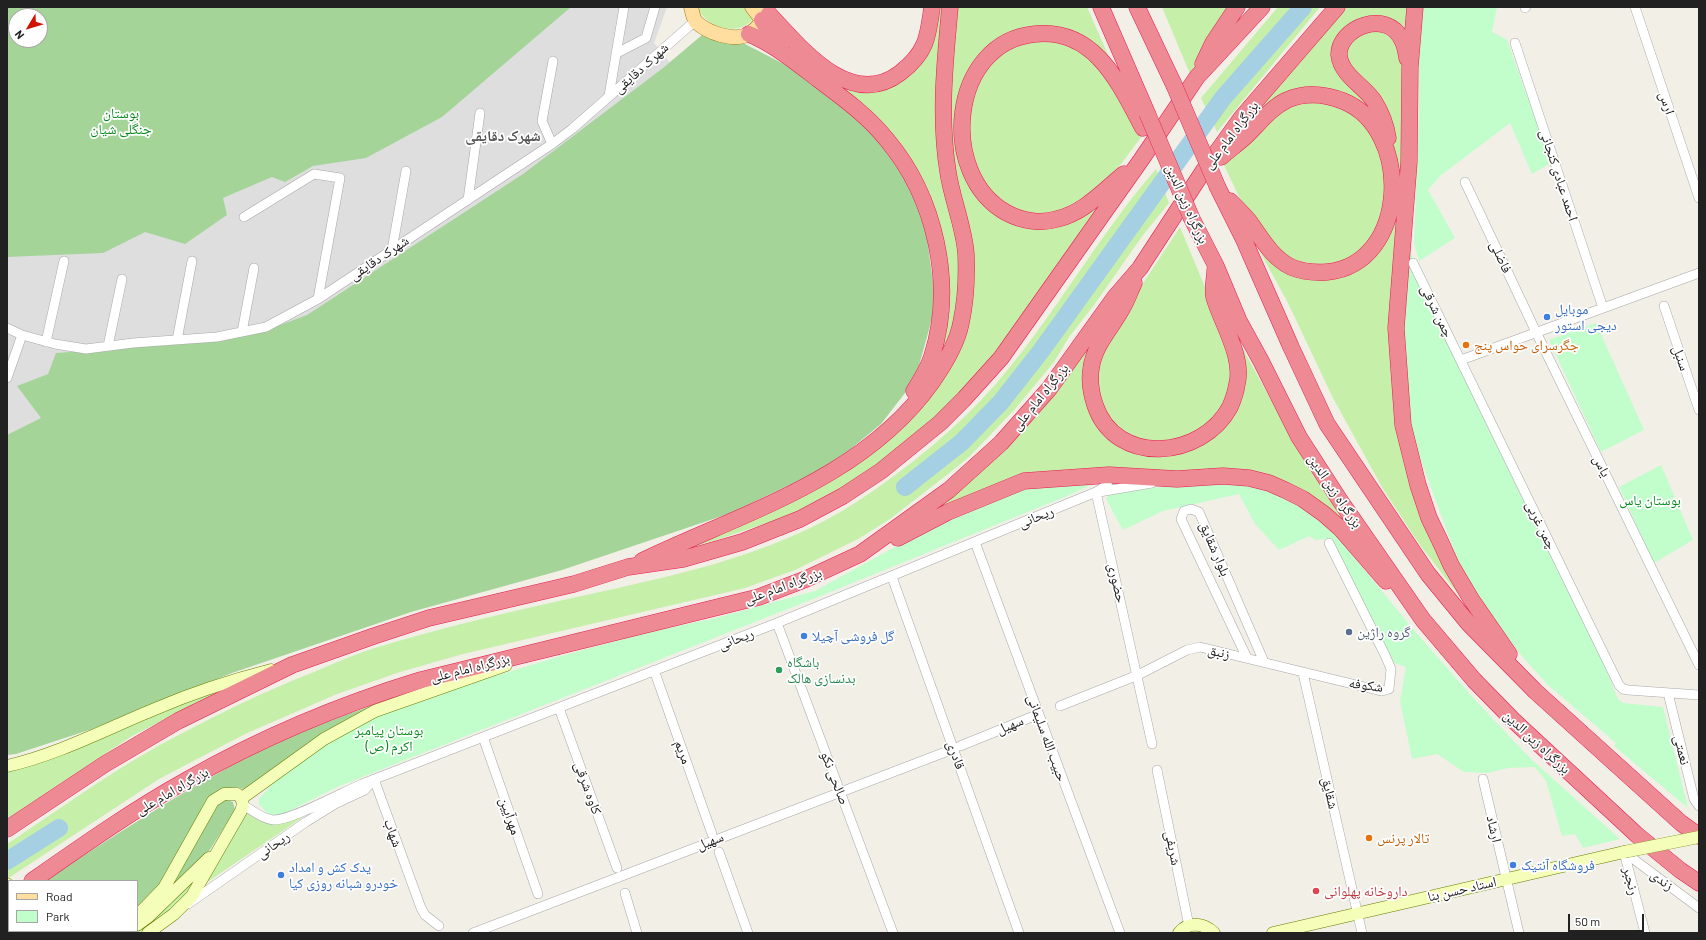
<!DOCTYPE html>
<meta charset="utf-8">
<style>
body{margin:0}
#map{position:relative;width:1706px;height:940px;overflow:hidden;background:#f2efe7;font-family:Barlow,sans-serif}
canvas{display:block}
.frame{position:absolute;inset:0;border:8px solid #212121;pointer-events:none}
.legend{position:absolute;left:8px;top:880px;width:130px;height:52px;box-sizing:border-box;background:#fff;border:1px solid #a6a6a6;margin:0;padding:5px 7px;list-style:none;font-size:12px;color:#212121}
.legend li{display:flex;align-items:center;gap:8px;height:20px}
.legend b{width:20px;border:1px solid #a6a6a6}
.north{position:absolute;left:8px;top:8px;width:40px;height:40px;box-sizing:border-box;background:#fff;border:1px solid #a6a6a6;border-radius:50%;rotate:232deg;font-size:11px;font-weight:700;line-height:16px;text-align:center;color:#212121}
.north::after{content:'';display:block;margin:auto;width:14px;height:18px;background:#d21200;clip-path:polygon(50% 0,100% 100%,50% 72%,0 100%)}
.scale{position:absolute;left:1568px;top:914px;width:76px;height:18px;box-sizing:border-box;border:2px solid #212121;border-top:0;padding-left:5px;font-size:12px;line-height:14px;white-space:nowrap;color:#212121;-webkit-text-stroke:3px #fff;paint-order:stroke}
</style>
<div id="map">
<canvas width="1706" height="940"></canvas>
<div class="frame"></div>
<ul class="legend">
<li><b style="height:5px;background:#ffde9f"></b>Road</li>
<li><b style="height:11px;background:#c2fdcc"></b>Park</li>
</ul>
<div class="north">N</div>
<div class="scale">50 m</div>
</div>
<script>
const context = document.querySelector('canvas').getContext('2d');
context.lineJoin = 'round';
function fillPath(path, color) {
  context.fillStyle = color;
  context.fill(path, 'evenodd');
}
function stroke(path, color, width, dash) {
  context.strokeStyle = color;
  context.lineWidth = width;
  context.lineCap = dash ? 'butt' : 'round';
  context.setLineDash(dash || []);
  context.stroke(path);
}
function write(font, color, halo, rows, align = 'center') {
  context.font = font + ' Barlow,"Noto Naskh Arabic",sans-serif';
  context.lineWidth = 3.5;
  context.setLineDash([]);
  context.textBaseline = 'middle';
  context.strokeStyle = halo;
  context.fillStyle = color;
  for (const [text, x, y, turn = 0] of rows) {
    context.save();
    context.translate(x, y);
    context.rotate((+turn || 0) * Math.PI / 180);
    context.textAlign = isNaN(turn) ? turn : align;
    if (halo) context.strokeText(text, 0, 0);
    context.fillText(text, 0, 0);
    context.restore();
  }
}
fillPath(new Path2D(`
 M263,7H667L654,43L671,64L721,57L7,533V13L16,16V40H40Z`), '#dfdede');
fillPath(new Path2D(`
 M697,7H747L754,18C751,21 746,26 742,27C724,33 704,23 697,7Z
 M937,7H944L940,54L962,267L960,310L936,369L944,314L916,178L782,42L775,22L827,76L901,81Z
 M953,7H1087L1112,64L1051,28L973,65L965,172L1037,226L1110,191L1006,338L980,371L934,418L866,474L808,507L782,518L710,542L651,560L881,443L965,325L949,146Z
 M1162,7H1233L1190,74Z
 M1278,7H1320L1217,132L1201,98Z
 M1346,7H1411L1395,400L1467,606L1420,545L1383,489L1333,398L1287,301L1242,219L1258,243L1325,276L1390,230L1384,132L1318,91L1249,123L1289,72Z
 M1026,40L1072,43L1105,73L1142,136L1112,176L1081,204L1051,216L1018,213L988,194L968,149L971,97L992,59Z
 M1331,100L1375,131L1387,176L1382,223L1356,257L1324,268L1289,261L1242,203L1224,165L1264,123L1291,102Z
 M1156,169L1169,203L1143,235L1094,305L1069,337L1054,362L1015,409L970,456L948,474L890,519L858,539L795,570L745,588L463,654L400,672L337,694L245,734L159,779L7,879V844C57,811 106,775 158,746C208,719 260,693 314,672C337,662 360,652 385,645C442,628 500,614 559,601C661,578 770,559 858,501C908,468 955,430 995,385C1054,317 1097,237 1156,169Z
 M1180,227L1207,292L1233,367L1229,396L1203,431L1157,445L1126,437L1102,412L1096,372L1115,326Z
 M1217,294L1243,349L1306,464L1364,550L1342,522L1232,470L1204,469L1175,472L1111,471L909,529L975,478L1019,434L1122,301L1086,374L1123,447L1202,441L1242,383Z
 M241,681L132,736L7,819V770L62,755L177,706Z
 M247,813C271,828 285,824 309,813L200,887Z
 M202,869L188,895L148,928L139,933H128L137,931V928Z`), '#c6efaa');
fillPath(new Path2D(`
 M7,7H571L442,117L366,158L313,166L285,182L272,177L223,198L227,215L185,244L145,232L103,253L7,257ZM16,16H40V40H16Z
 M702,35L743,43L811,78L875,132L923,209L936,304L915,380L881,424L831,465L731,513L562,570L411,612L232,673L92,729L16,754L7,755V435L41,418L17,386L48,374L56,353L213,342L256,334L307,315L523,174L663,68Z
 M465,677L244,789L236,787L223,789L163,882L137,910V881H44C113,837 181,791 254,754C322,720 393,698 465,677Z
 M223,799L233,802L235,810L232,815L209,851L168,894L217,803Z`), '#a5d499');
fillPath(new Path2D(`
 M1424,7H1497L1492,32L1507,40L1551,163L1532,174L1510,123L1440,176L1428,190L1455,238L1419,261L1414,243L1419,106V23Z
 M1410,251L1486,424L1594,641L1618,699L1623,703L1663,707L1688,808L1614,746L1616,743L1548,685L1521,655L1488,611L1462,572L1411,433L1403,324Z
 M1596,323L1644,430L1601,452L1549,340Z
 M1661,465L1693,540L1654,563L1619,487Z
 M1104,479L1067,496L813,599L337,787L279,816L268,814L259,804V799L273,783L342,733L363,721L439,693L561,656L645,633L716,618L815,591L967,507L1007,491Z
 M1228,481L1258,487L1301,506L1333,531L1412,628L1475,700L1532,760L1620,839L1583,848L1575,834L1562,836L1546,781L1535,767L1508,768L1487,773L1464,772L1437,754L1412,759L1400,701L1406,667L1394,663L1330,538L1316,540L1309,536L1279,550L1255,524L1239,494L1163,511L1123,530L1106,499L1109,495L1173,485Z`), '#c2fdcc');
stroke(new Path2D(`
 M905,487L962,442L1001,402L1041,351L1223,98L1303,7
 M7,861L59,828`), '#a5cfe2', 18);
const street = new Path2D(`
 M1635,7L1699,198
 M1525,8L1526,7
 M1515,43L1603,308
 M617,53L646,38L655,7
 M609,96L624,7
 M552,144L542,121L553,61
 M1465,182L1536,332L1699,665
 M468,200L480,113
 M244,217L314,174L340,178L318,299
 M392,250L406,171
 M1413,263L1619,685L1623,689L1628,690L1699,695
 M1664,306L1699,410
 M7,328L22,335L55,344L86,349L133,343L217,337L266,327L318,299L552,144L572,129L695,21
 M242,332L254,268
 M177,340L192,261
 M46,342L64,261
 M108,346L122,279
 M1461,360L1699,273
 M7,378L22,335
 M1096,492L1152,744
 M1099,492L1152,483
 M975,542L1120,933
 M892,577L1019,933
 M777,623L893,933
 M1247,658L1181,519L1184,511L1191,509L1199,512L1264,662
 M654,670L712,834
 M1303,673L1362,933
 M1668,693L1694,799L1699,806
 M1060,706L1138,675L1187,650L1200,647L1373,689L1382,691L1389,689L1391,669L1385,655L1329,543
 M559,708L617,868
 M483,737L538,894
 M960,746L1039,714
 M1157,770L1189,926
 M374,779L421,908L425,915L439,926
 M1483,779L1519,933
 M243,805C252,810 262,819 273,820C290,821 343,792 362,784L777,623L1096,492L1107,485L1109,475
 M719,852L748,933
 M1624,852L1699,908
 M1624,852L1645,933
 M625,893L637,933
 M188,904L306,822L335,804L365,790L373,780
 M473,933L948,751`);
const secondary = new Path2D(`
 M7,766C59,754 106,729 155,709C192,693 232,680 271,670
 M242,798L324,739L375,711L506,665
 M7,884L9,886
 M137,916L164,888L213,801L224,794H237C243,799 244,803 241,811L192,896L174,914L148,933
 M137,925L148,917L209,858
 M55,931L61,933
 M76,931H101
 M11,933L14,931
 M120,933L125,931
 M1179,933C1188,921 1204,923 1214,933
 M1273,933L1624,852`);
const primary = new Path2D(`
 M691,7C692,11 693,18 696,22C708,33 734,42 749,34C757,29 763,20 769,14L764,7
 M752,7L762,20`);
const highway = new Path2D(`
 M1101,7L1147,113
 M1137,7L1174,85
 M1415,7L1410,67L1409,162L1396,328L1403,425L1418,485L1429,518L1441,543L1451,565L1471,599L1509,654
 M769,14C800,47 850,111 900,73C926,53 928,38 932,7
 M762,20L781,49
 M749,34C775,45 797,63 819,80C843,98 868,116 887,140C935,197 955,284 932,356C928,369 921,380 914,391
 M1203,64L1213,43L1237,7
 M1388,138C1386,125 1381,112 1374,101C1364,86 1341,75 1339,55C1338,28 1387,8 1402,40C1405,45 1406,52 1407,58
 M1221,157C1228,151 1237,144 1244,138C1258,125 1270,108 1287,100C1306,92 1325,94 1343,101C1413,129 1409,264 1327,272C1314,273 1303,272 1291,267C1271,257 1261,237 1249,221C1243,214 1236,207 1230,201
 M1124,174C1104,190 1084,213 1057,219C1041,224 1022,221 1007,213C938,176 949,42 1035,34C1095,28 1119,83 1143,128
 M1218,188L1244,240L1291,347L1327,424L1428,574L1469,624L1535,691L1681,823L1699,836
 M1192,219L1216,266L1239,321L1261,361L1299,437L1339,499L1423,620L1474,680L1513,720L1637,835L1680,870L1699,883
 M1134,283C1130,291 1128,298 1124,305C1113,327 1094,344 1091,369C1089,382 1091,393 1095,405C1116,467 1202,459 1230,407C1233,400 1236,391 1237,384C1244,357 1221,322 1214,297C1212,289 1215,278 1215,270
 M898,538L948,512L1024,481L1109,475L1177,479L1223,476L1249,478L1269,483L1285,490L1303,499L1324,514L1340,528L1386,581
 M642,561C744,512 863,479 932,382C944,365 957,344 961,323C966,300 967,278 966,254C964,227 952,199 948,172C939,117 945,61 950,7
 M7,829L105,764L178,721L292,665L374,636L429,618L574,584L628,567L683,559L742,542L800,519L843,496L881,471L940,423L964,399L1001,358L1141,160L1197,77L1262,7
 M32,881C82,846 133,810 187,780C261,738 339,705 421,680L759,597L806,579L860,554L949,490L1001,443L1049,389L1115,297L1140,268L1204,170L1242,117L1337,7
 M7,897L9,895`);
stroke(street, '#a8a8a8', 10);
stroke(secondary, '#678000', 13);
stroke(primary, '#9e7700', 15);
stroke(highway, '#e81c51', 17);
stroke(street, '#fff', 9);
stroke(secondary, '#f5feb9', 12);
stroke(primary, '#ffde9f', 14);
stroke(highway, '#ed8a94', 16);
const secondaryBridge = new Path2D(`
 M1624,852L1699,837`);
const highwayBridge = new Path2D(`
 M1174,85L1218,188
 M1147,113L1192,219`);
stroke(secondaryBridge, '#678000', 13, []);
stroke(highwayBridge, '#e81c51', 17, []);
stroke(secondaryBridge, '#f5feb9', 12);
stroke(highwayBridge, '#ed8a94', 16);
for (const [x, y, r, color] of [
 [1547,317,4,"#3f7fe0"],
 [1466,345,4,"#e8710a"],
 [1349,632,4,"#5c6f8a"],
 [804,636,4,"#3f7fe0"],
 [779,670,4,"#2e9e5b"],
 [1369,838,4,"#e8710a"],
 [1513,865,4,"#3f7fe0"],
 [281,875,4,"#3f7fe0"],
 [1316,891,4,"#e0444e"]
]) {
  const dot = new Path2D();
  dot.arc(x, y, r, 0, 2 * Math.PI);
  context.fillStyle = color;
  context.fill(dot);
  stroke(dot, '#fff', 1.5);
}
write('14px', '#212121', '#fff', [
 ["شهرک دقایقی",641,68,-42],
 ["ارس",1667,103,72],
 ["بزرگراه امام علی",1231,135,-53],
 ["احمد عبادی کنجانی",1559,175,72],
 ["بزرگراه زین الدین",1187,204,66],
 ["فاضلی",1501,257,65],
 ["شهرک دقایقی",379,258,-34],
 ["چمن شرقی",1437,311,64],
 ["سنبل",1681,358,71],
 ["بزرگراه امام علی",1040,397,-51],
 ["یاس",1602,466,64],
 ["بزرگراه زین الدین",1335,491,56],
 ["ریحانی",1036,517,-22],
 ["چمن غربی",1541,525,64],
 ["بلوار شقایق",1215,549,67],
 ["حضوری",1117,583,77],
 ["بزرگراه امام علی",783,586,-20],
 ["ریحانی",736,639,-21],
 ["زنبق",1219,652,13],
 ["بزرگراه امام علی",470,668,-14],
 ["شکوفه",1366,685,8],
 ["سهیل",1010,725,-22],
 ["حبیب الله سلیمانی",1047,738,70],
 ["بزرگراه زین الدین",1537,742,43],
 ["نعمتی",1682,750,77],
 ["مریم",683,752,70],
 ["قادری",956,755,70],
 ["صالحی نکو",835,778,69],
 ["کاوه شرقی",588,788,70],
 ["بزرگراه امام علی",172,791,-30],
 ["شقایق",1330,793,77],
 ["مهرآیین",510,816,71],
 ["ارشاد",1494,829,77],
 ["شهاب",393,833,70],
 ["سهیل",710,841,-21],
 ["ریحانی",273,845,-35],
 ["شریفی",1173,848,79],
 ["زندی",1662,880,37],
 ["رنجبر",1631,881,76],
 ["استاد حسن بنا",1462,889,-13]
]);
write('14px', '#048a1a', '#fff', [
 ["بوستان",121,113],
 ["جنگلی شیان",121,129],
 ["بوستان یاس",1650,500],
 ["بوستان پیامبر",389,730],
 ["اکرم (ص)",389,746]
]);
write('14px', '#366cbe', '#fff', [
 ["موبایل",1555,309],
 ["دیجی استور",1555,325],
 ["گل فروشی آچیلا",812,636],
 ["فروشگاه آنتیک",1521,865],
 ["یدک کش و امداد",289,867],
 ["خودرو شبانه روزی کیا",289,883]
], 'left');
write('14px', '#c56008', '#fff', [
 ["جگرسرای حواس پنج",1474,345],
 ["تالار پرنس",1377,838]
], 'left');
write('14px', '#4e5e75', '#fff', [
 ["گروه راژین",1357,632]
], 'left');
write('14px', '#27864d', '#fff', [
 ["باشگاه",787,662],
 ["بدنسازی هالک",787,678]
], 'left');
write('14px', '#be3a42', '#fff', [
 ["داروخانه پهلوانی",1324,891]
], 'left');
write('bold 15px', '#545454', '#fff', [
 ["شهرک دقایقی",503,136]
]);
</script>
